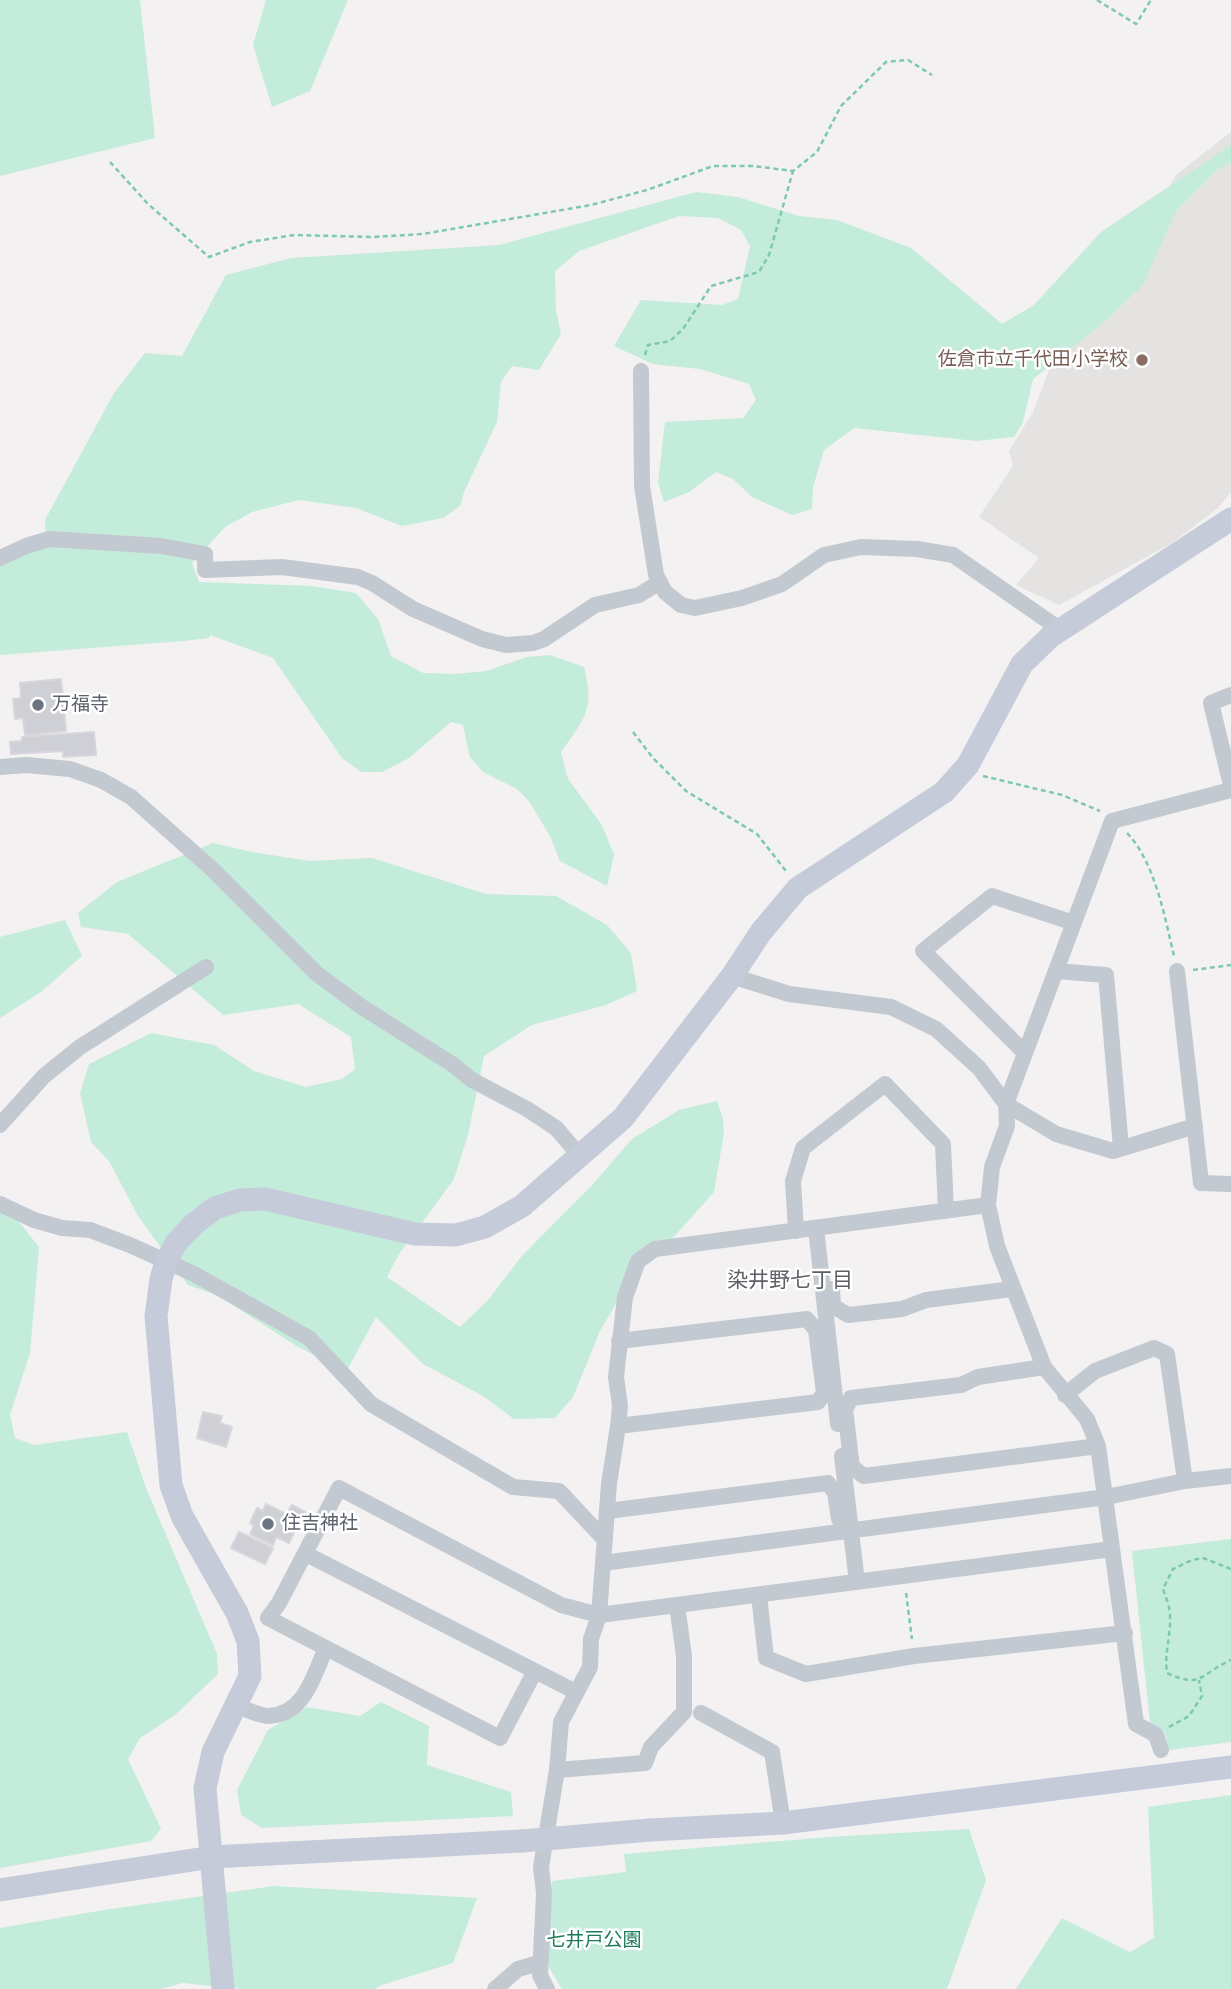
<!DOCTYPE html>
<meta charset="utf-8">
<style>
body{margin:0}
canvas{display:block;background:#f3f1f1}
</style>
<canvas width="1231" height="1989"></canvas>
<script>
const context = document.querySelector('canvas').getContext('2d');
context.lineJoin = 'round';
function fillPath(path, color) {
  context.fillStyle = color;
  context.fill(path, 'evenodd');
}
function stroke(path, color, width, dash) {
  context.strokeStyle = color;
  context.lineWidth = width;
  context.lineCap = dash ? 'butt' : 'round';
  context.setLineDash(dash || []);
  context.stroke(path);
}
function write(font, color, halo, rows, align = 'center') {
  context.font = font + ' "Noto Sans","Noto Sans JP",sans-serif';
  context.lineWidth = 5;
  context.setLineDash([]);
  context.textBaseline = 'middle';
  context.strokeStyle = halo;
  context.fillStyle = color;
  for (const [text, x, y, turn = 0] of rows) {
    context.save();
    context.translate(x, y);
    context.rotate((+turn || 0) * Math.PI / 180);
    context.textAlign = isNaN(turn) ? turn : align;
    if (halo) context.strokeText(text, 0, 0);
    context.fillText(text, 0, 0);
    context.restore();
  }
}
fillPath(new Path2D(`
 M1231,132V492L1218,508L1172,543L1059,605L1016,585L1039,558L979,517L1013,466L1009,451L1033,412L1072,308L1125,254L1177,174Z`), '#e4e3e2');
fillPath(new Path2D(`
 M0,0H140L155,138L0,176Z
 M266,0H348L310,91L272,107L253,45Z
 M1231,145V163L1219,168L1176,211L1143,285L1104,322L1033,379L1023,422L1014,437L976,441L854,428L824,450L813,487L812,509L792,515L752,497L733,479L716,472L689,492L664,502L658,483L665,422L743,418L756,400L749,384L700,369L653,364L614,346L641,300L722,305L738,299L750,246L741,230L718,218L679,216L579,251L555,271L556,311L561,334L539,370L512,366L501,382L497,422L464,492L460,506L443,518L402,526L356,508L299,500L252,512L225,527L192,563L199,582L312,586L356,593L378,619L391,656L423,673L455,674L486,671L527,657L550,655L584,667C595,710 585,718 561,752L568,779L602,825L614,855L607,886L560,861L550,836L529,801L517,789L483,772L470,757L463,725L451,722L409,758L382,772H361L342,758L273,658L210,635L209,638L183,641L0,655V565L21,553L47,547L45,520L114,393L145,353L182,356L226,275L291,258L499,245L696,192L738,197L799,216L837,220L911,248L1002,324L1034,305L1101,232Z
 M213,843L252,852L309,861L372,858L486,894L556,896L607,925L631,953L637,991L606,1005L532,1025L484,1056L468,1135L454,1179L399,1254L387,1277L460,1327L488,1300L521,1257L593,1184L632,1139L679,1110L717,1101L723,1119L724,1133L714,1192L663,1249L632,1276L600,1331L573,1397L555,1418L514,1419L483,1396L423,1364L376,1317L346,1372L295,1345L217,1295L188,1285L138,1216L109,1161L91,1142L80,1093L89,1064L151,1033L214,1045L254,1071L306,1087L342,1079L355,1069L351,1037L298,1004L223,1015L128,934L81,927L78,913L117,882Z
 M65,920L82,956L41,992L0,1018V937Z
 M0,1198L39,1247L30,1353L10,1415L15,1438L34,1445L127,1432L146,1488L217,1654L218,1674L175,1715L140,1738L128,1759L161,1829L151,1841L0,1868Z
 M1231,1539V1742L1169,1750L1164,1731L1150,1723L1132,1551Z
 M381,1702L429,1726L427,1765L511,1792L513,1816L262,1828L241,1815L237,1790L268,1730L307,1707L360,1716Z
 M1231,1795V1989H1016L1062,1918L1130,1952L1154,1938L1148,1807Z
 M969,1829L986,1880L947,1989H562L544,1959L552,1881L626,1872L624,1854L829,1837Z
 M274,1886L477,1898L453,1963L382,1985L375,1989H242L183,1983L161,1989H0V1928L104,1910Z`), '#c4ecda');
const building = new Path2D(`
 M61,679L66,731L25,735L23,718L15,719L13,699L21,698L20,683Z
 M94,732L96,755L63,757V751L11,754L10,742L22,741V737Z
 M203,1412L222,1416L220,1423L232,1427L226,1447L197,1438Z
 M266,1504L286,1514L282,1523L295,1530L289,1543L276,1537L273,1545L250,1534L254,1525L250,1523L257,1508L263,1511Z
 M292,1505L307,1513L302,1523L287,1514Z
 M239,1532L273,1548L265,1564L231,1548Z`);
fillPath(building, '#ced0d5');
stroke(building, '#d6d6dc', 2);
stroke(new Path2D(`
 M1097,0L1136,24L1151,0
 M110,162L148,204L209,257L250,242L294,235L373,237L423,234L591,205L647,190L713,166H753L793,171L817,152L841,106L886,62L908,60L932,75
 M645,355L648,345L670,341L683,329L711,286L759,272L769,255L793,171
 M633,732L653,758L686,791L757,834L786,871
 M983,776L1062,795L1100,811
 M1127,833C1155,862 1165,918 1174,956
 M1193,970L1231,965
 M1231,1569L1203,1558L1192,1560L1173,1569L1163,1589C1166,1598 1170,1607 1170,1616C1171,1636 1164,1654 1167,1673C1202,1689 1200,1674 1231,1660
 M906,1593L912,1639
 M1169,1727L1189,1716L1202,1696L1199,1680`), '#7ec8b0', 2.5, [5, 3.5]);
stroke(new Path2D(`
 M641,371L642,486L656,575L665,592L681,605L695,608L742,598L782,584L824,555L861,547L917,549L953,555L1061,630
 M0,558L26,546L49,539L161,546L205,554V570L282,567L358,577L372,583L413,609L482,639L506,645L533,643L544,639L595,605L639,595L660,582
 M1231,695L1211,703L1231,785
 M0,767L26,765L70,769L101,780L131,797L212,869L317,974L362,1007L452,1064L472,1080L527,1109L556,1128L580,1156
 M1056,971L1106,975L1121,1148
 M1177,971L1201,1183L1231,1184
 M732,976L789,994L891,1007L936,1029L979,1068L1006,1104L1007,1126L992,1167L988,1205L997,1246L1044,1367L1087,1419L1098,1446L1136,1724L1156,1735L1161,1750
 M1025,1053L923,951L992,896L1074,923
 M0,1125L44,1076L80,1047L206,967
 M1195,1126L1113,1151L1056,1134L1006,1104L1112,821L1231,790
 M0,1204L34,1220L62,1228L90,1230L130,1245L194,1274L309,1338L371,1404L513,1487L559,1491L605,1540
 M816,1228L838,1424
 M796,1231L793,1181L803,1148L885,1084L943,1144L946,1211
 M832,1289L833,1306L848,1315L902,1309L926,1300L1012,1289
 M1044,1367L978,1377L961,1385L851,1398L845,1410L852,1467L864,1476L1098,1446
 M1065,1395L1095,1371L1154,1348L1167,1354L1185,1481
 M618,1426L818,1402L824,1393L816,1330L807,1319L619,1341
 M842,1456L857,1582
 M608,1511L828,1483L835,1493L839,1519
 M306,1554L576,1692
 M603,1563L1106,1497L1185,1481L1231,1476
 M759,1595L766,1658L806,1674L914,1656L1125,1633
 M535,1671L500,1738L268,1618L279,1603L339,1488L561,1605L599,1615L1112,1549
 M237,1706C246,1709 259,1716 269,1716C305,1714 313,1676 326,1648
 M701,1713L772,1752L783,1823
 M557,1770L645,1763L651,1747L684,1712V1656L677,1605
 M495,1989L518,1969L539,1963
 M547,1989L540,1975L544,1893L541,1867L557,1770L561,1722L590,1667L591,1639L599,1615L609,1484L618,1426L620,1406L616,1377L625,1297L638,1261L655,1249L988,1205`), '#c3c9d1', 16);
stroke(new Path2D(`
 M650,1830L783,1823L1231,1767
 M0,1890L212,1857L522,1841
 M223,1989L205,1788L213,1752L250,1676L248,1641L237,1613L182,1516L171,1485L156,1316L161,1279L166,1262L176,1243L194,1224L215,1208L240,1200L265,1199L415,1234L456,1235L485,1227L522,1206L623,1118L732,976L761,932L798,888L944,792L968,765L1022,664L1051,636L1231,519`), '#c5cbd8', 23);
stroke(new Path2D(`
 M522,1841L650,1830`), '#c5cbd8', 23);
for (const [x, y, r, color] of [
 [1142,360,7,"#8d6e63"],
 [38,705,7,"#6b7280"],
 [268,1524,7,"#6b7280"]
]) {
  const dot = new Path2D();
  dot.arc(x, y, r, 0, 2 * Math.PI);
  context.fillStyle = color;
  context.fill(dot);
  stroke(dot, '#fff', 2.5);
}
write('19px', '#785e54', '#fff', [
 ["佐倉市立千代田小学校",1128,360]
], 'right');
write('19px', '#5b616d', '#fff', [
 ["万福寺",52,705],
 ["住吉神社",282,1524]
], 'left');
write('19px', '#1f7a5b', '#fff', [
 ["七井戸公園",594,1941]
]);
write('21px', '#5e6065', '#fff', [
 ["染井野七丁目",790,1281]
]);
</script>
